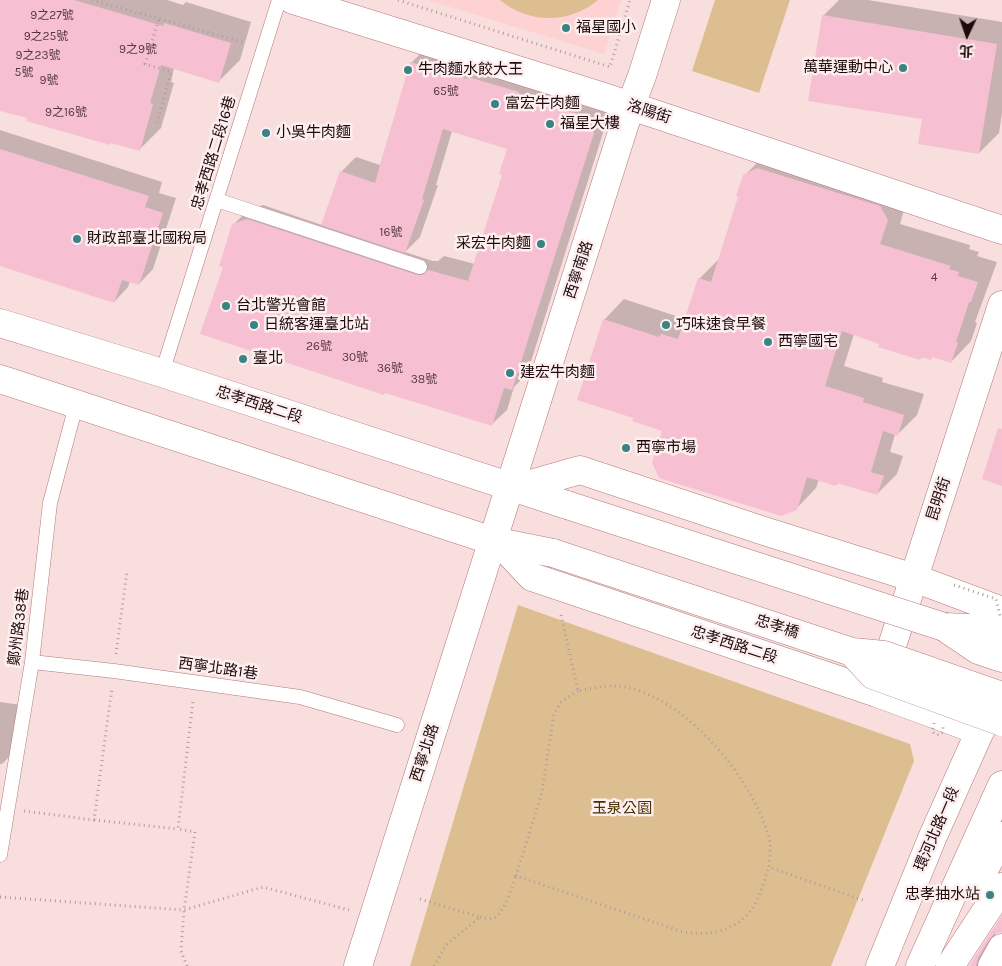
<!DOCTYPE html>
<meta charset="utf-8">
<style>
body{margin:0}
#map{position:relative;width:1002px;height:966px;overflow:hidden;background:#f9dede;font-family:Karla,"Noto Sans TC",sans-serif}
canvas{display:block}
.north{position:absolute;left:942px;top:10px;width:50px;height:50px;-webkit-text-stroke:4px #fdefef;paint-order:stroke;rotate:183deg;font-size:14px;font-weight:700;line-height:20px;text-align:center;color:#1f0a0b}
.north::after{content:'';display:block;margin:auto;width:18px;height:22px;background:#1f0a0b;clip-path:polygon(50% 0,100% 100%,50% 72%,0 100%)}
</style>
<div id="map">
<canvas width="1002" height="966"></canvas>
<div class="north">北</div>
</div>
<script>
const context = document.querySelector('canvas').getContext('2d');
context.lineJoin = 'round';
function fillPath(path, color) {
  context.fillStyle = color;
  context.fill(path, 'evenodd');
}
function stroke(path, color, width, dash) {
  context.strokeStyle = color;
  context.lineWidth = width;
  context.lineCap = dash ? 'butt' : 'round';
  context.setLineDash(dash || []);
  context.stroke(path);
}
function write(font, color, halo, rows, align = 'center') {
  context.font = font + ' Karla,"Noto Sans TC",sans-serif';
  context.lineWidth = 5;
  context.setLineDash([]);
  context.textBaseline = 'middle';
  context.strokeStyle = halo;
  context.fillStyle = color;
  for (const [text, x, y, turn = 0] of rows) {
    context.save();
    context.translate(x, y);
    context.rotate((+turn || 0) * Math.PI / 180);
    context.textAlign = isNaN(turn) ? turn : align;
    if (halo) context.strokeText(text, 0, 0);
    context.fillText(text, 0, 0);
    context.restore();
  }
}
fillPath(new Path2D(`
 M427,0H621L604,54Z`), '#fed1d2');
fillPath(new Path2D(`
 M500,0H598C569,24 529,24 500,0Z
 M715,0H790L759,93L692,71Z
 M518,605L910,744L914,761L831,966H410Z`), '#ddbe91');
fillPath(new Path2D(`
 M0,0H167L183,5L186,2L251,22L240,60L219,81L174,68L171,82L174,83L161,128L139,150L112,142L50,14L0,105Z
 M839,0H868L1002,22V113L999,133L979,153L923,118L823,16Z
 M426,48L601,102L608,117L527,374L514,387L507,410L492,424L224,266L233,225L248,210L263,205L322,225L341,172L356,157L380,165L411,63ZM452,131L509,148L504,174L475,264L444,256L438,261H433L405,252L420,237L438,185H436Z
 M0,130L162,182L159,193L176,198L153,269L139,284L130,281L128,287L114,302L0,265Z
 M764,156L907,200L900,224L970,245L969,249L979,252L977,256L997,262L975,322L977,323L971,341L951,362L933,356L930,359L923,356L920,359L854,334L844,366L883,378L882,382L924,394L917,415L897,435L895,434L890,452L903,456L897,474L877,494L839,482L836,485L819,479L816,488L796,509L663,430L604,320L624,299L679,317L682,314L687,316L699,279L719,259L739,196L744,176Z
 M0,702L21,705L13,753L2,764H0Z
 M1002,918V931L996,933L989,946L992,966H970Z`), '#0003');
fillPath(new Path2D(`
 M0,0H74L163,26L164,23L231,43L219,83L161,65L150,103L153,104L140,151L111,143L110,145L26,121L27,118L0,111Z
 M822,15L997,44L979,154L918,144L922,119L808,101Z
 M410,62L467,79L468,77L519,92V94L586,117L594,133L512,390L504,388L492,426L385,393L384,395L200,334L223,267L219,266L232,224L247,219L417,275H422L428,270L468,281L502,175L499,174L507,149L443,129L422,199L424,200L405,253L321,225L340,171L375,183Z
 M0,149L149,196L145,207L163,213L139,285L122,280L114,303L0,266Z
 M757,168L880,206L888,220L880,244L951,266L949,269L959,272L958,276L978,282L971,302H969L956,342L958,343L951,363L932,357L931,360L921,357L920,360L878,347L879,344L842,331L825,386L864,398L863,402L904,415L898,436L883,431L871,472L884,476L877,495L837,483L836,486L807,477L797,510L781,516L659,478L652,463L662,431L632,421L633,418L577,400L603,319L659,337L661,334L678,339L698,278L711,282L738,197L736,196L743,175Z
 M998,428L1002,429V486L982,479Z
 M1002,915V932L994,934L989,940L978,958L976,966H969Z`), '#f7c0d2');
const service = new Path2D(`
 M217,200L420,267
 M162,373L279,0
 M32,662L114,671L300,697L397,725
 M0,855L32,662L50,503L76,405`);
const minor = new Path2D(`
 M293,0L601,96L1002,230
 M944,627L993,629L1002,632
 M881,680L1002,305
 M358,966L630,107L642,76L666,0`);
const tertiary = new Path2D(`
 M517,488L580,470L764,531L914,578L1002,611
 M499,542L532,577L877,693L980,731
 M880,966L933,836L980,731L989,716`);
const primary = new Path2D(`
 M0,323L162,373L567,505
 M0,379L493,541L553,553
 M944,627L978,650L1002,658`);
const trunk = new Path2D(`
 M976,885L1002,836
 M920,966L1002,785
 M950,966L1002,887
 M992,966L1002,948`);
stroke(service, '#b5797b', 15);
stroke(minor, '#b5797b', 29);
stroke(tertiary, '#b5797b', 29);
stroke(primary, '#b5797b', 29);
stroke(trunk, '#b5797b', 29);
stroke(new Path2D(`
 M92,0L246,43
 M398,0L610,67L630,0
 M157,123L171,72L145,64L159,19
 M561,615L578,691C597,687 615,683 634,689C693,707 752,779 769,837C771,846 770,857 769,867L865,901
 M116,654L127,571
 M578,691L561,702L554,714L542,792L516,876L680,931C710,938 743,930 757,900C762,890 765,878 769,867
 M24,811L94,820L112,688
 M94,820L178,829
 M0,897L184,910L263,887L349,910
 M420,899L480,917L446,945L434,966
 M480,917C485,918 491,920 496,917C505,910 512,886 516,876
 M187,966L181,951L184,910L195,832L178,829L193,701`), '#b39a9a', 3, [1, 4]);
stroke(service, '#fff', 14);
stroke(minor, '#fff', 28);
stroke(tertiary, '#fff', 28);
stroke(primary, '#fff', 28);
stroke(trunk, '#fff', 28);
const minorBridge = new Path2D(`
 M852,652L873,675L1002,722`);
const primaryBridge = new Path2D(`
 M567,505L944,627
 M553,553L852,652L884,655L1002,696`);
stroke(minorBridge, '#b5797b', 29, []);
stroke(primaryBridge, '#b5797b', 29, []);
stroke(new Path2D(`
 M954,585L996,599L1000,616
 M934,723L932,731L935,734L939,735L943,732V727`), '#b39a9a', 3, [1, 4]);
stroke(minorBridge, '#fff', 28);
stroke(primaryBridge, '#fff', 28);
for (const [x, y, r, color] of [
 [566,28,5,"#3a8384"],
 [903,68,5,"#3a8384"],
 [408,70,5,"#3a8384"],
 [495,104,5,"#3a8384"],
 [550,124,5,"#3a8384"],
 [266,133,5,"#3a8384"],
 [77,239,5,"#3a8384"],
 [541,244,5,"#3a8384"],
 [226,306,5,"#3a8384"],
 [254,325,5,"#3a8384"],
 [666,325,5,"#3a8384"],
 [768,342,5,"#3a8384"],
 [243,359,5,"#3a8384"],
 [510,373,5,"#3a8384"],
 [626,448,5,"#3a8384"],
 [990,895,5,"#3a8384"]
]) {
  const dot = new Path2D();
  dot.arc(x, y, r, 0, 2 * Math.PI);
  context.fillStyle = color;
  context.fill(dot);
  stroke(dot, '#fdefef', 2);
}
write('12px', '#55383d', null, [
 ["9之27號",52,16],
 ["9之25號",46,37],
 ["9之9號",138,50],
 ["9之23號",38,56],
 ["5號",24,73],
 ["9號",49,81],
 ["65號",446,92],
 ["9之16號",66,113],
 ["16號",391,233],
 ["4",934,278],
 ["26號",319,347],
 ["30號",355,358],
 ["36號",390,369],
 ["38號",424,380]
]);
write('15px', '#1f0a0b', '#fdefef', [
 ["福星國小",576,28],
 ["萬華運動中心",893,68,"right"],
 ["牛肉麵水餃大王",418,70],
 ["富宏牛肉麵",505,104],
 ["福星大樓",560,124],
 ["小吳牛肉麵",276,133],
 ["財政部臺北國稅局",87,239],
 ["采宏牛肉麵",531,244,"right"],
 ["台北警光會館",236,306],
 ["日統客運臺北站",264,325],
 ["巧味速食早餐",676,325],
 ["西寧國宅",778,342],
 ["臺北",253,359],
 ["建宏牛肉麵",520,373],
 ["西寧市場",636,448],
 ["忠孝抽水站",980,895,"right"]
], 'left');
write('15px', '#1f0a0b', '#fdefef', [
 ["洛陽街",649,112,18],
 ["忠孝西路二段16巷",214,153,-73],
 ["西寧南路",579,270,-72],
 ["忠孝西路二段",259,405,18],
 ["昆明街",939,499,-72],
 ["鄭州路38巷",19,627,-83],
 ["忠孝橋",777,627,18],
 ["忠孝西路二段",734,645,18],
 ["西寧北路1巷",218,669,8],
 ["西寧北路",425,753,-72],
 ["環河北路一段",937,829,-67]
]);
write('15px', '#483000', '#fdefef', [
 ["玉泉公園",622,809]
]);
</script>
